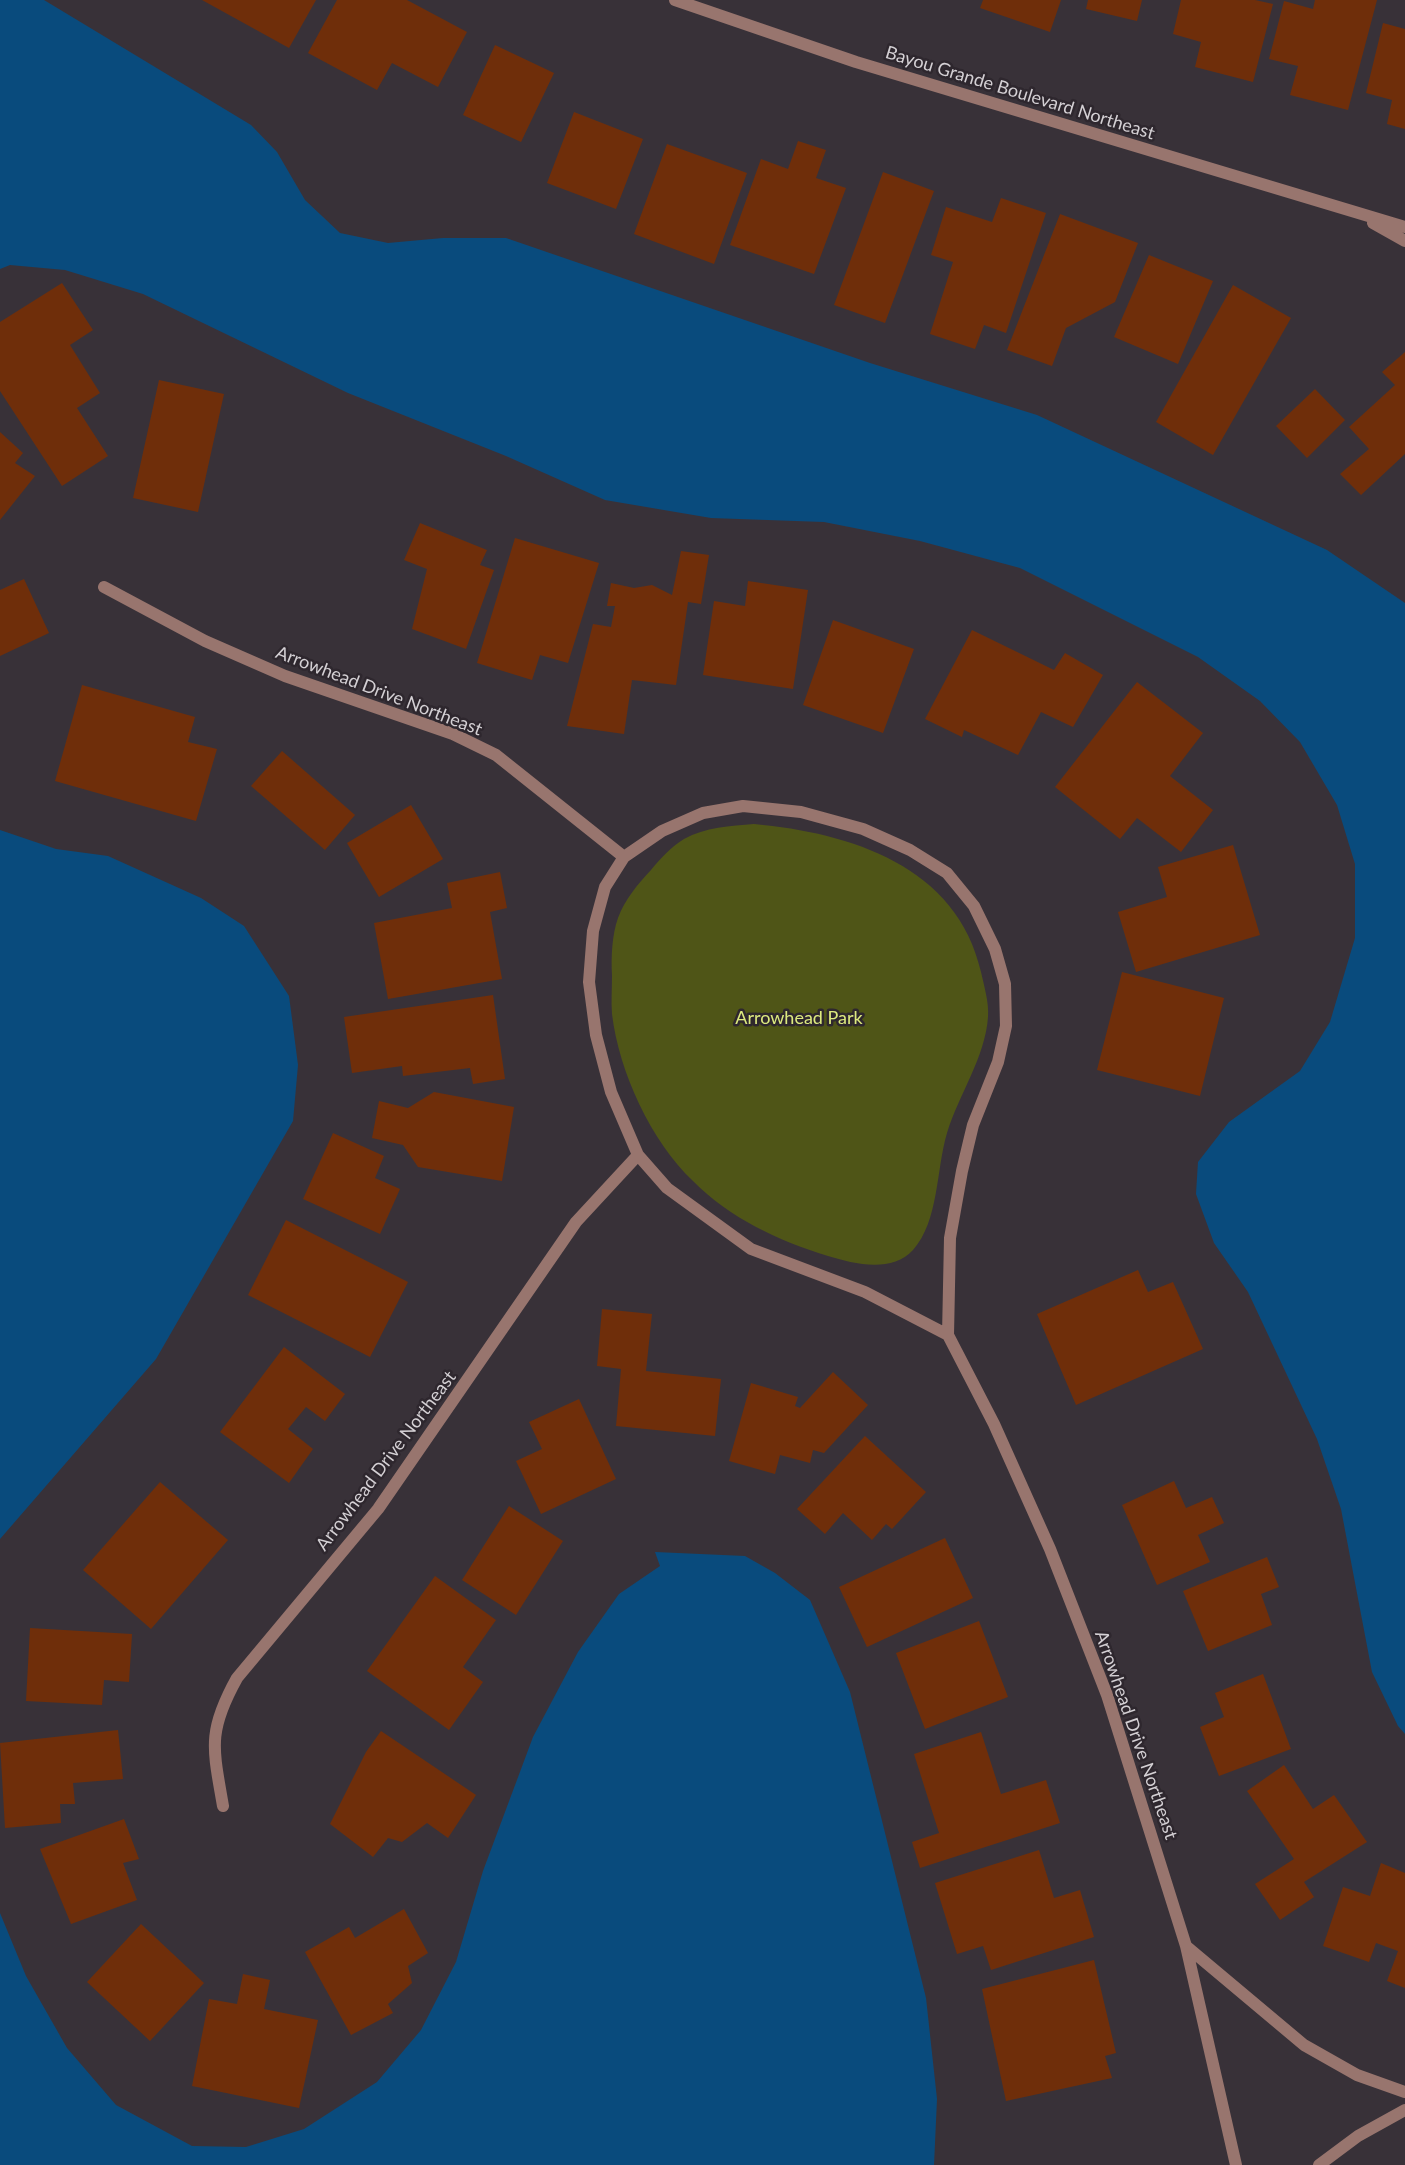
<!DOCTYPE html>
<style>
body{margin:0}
canvas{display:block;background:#383138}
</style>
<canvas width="1405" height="2165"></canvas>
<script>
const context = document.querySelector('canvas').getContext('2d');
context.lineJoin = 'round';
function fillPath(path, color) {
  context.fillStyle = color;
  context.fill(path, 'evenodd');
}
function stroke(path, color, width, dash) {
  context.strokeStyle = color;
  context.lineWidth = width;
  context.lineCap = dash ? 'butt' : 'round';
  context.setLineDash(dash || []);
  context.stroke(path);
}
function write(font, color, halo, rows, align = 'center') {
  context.font = font + ' Lato,sans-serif';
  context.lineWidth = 5;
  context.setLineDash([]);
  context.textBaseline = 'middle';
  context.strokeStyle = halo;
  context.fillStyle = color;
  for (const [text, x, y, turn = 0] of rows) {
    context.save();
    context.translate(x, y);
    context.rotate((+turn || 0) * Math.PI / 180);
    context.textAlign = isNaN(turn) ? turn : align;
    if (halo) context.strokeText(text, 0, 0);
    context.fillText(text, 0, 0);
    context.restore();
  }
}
fillPath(new Path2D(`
 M754,824C851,833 957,866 981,972C984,986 989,1002 988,1017C985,1058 959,1094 947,1133C936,1170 939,1221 913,1250C892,1273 854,1264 828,1256C777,1240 731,1219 693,1181C651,1141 619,1072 612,1014C611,1002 612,988 612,975C611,957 612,935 618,918C625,899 638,884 651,870C660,859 672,846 684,839C705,827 731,826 754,824Z`), '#4f5517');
fillPath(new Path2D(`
 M0,0H44L251,125L277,152L305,200L340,233L388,243L443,238H506L870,363L1037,415L1327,550L1405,603V1734L1398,1726L1372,1672L1341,1509L1317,1439L1248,1292L1214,1243L1196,1194L1198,1162L1229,1122L1300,1071L1330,1022L1355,938V864L1337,805L1300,742L1260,701L1198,657L1020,568L920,541L824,522L711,518L605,500L506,456L348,393L143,294L65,270L10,265L0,269Z
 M0,830L56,849L108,856L201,898L244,926L289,996L298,1065L293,1121L156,1359L0,1539Z
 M655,1552L745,1556L775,1573L810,1600L850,1692L926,1998L937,2099L934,2165H0V1913L26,1976L67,2048L116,2105L192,2146L246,2147L304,2129L377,2082L421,2030L456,1962L483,1871L533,1737L578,1652L619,1594L660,1566Z`), '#094b7d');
fillPath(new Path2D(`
 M202,0H316L289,48Z
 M337,0H407L467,32L438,87L392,63L377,90L308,53Z
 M983,0H1061L1050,32L980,8Z
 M1088,0H1142L1137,21L1086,9Z
 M1181,0H1255L1273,4L1253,82L1195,67L1201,42L1173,34Z
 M1315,0H1377L1348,110L1290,95L1298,66L1269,59L1284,1L1313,9Z
 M1383,23L1405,29V129L1387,124L1392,100L1366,93Z
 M495,45L554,73L521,142L463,115Z
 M574,112L643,139L616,209L547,183Z
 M798,141L826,150L816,178L846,188L814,274L730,245L761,159L788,169Z
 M667,144L747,173L714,264L634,234Z
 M883,172L934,191L885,323L834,305Z
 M1001,198L1046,213L1006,333L984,325L975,349L930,334L953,262L931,255L946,207L992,222Z
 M1060,214L1138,243L1115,302L1066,328L1052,366L1007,350Z
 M1149,255L1213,281L1178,364L1114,337Z
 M62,283L93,330L70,345L100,393L77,408L108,456L62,486L0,391V322Z
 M1233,285L1291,318L1213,455L1156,422Z
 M1405,352V454L1361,495L1340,474L1369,449L1349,427L1395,385L1382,372Z
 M159,380L224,394L198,512L133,498Z
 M1315,389L1345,420L1307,458L1276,426Z
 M0,432L23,453L15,463L35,476L0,520Z
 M420,523L487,550L480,565L494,570L466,649L412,629L427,569L404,560Z
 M515,538L599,563L568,663L540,655L532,680L477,663Z
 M681,551L709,555L701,604L688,602L676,685L632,680L624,734L567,726L593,624L611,627L615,606H607L611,583L634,588L652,585L672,595Z
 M24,579L49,633L0,656V590Z
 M748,581L808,590L793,689L703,675L714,601L745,606Z
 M833,620L914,649L883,733L803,705Z
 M972,630L1054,670L1065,653L1103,675L1073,727L1041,712L1018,755L964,730L962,737L925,719Z
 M1137,682L1203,733L1170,776L1213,810L1181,852L1137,818L1120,839L1055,787Z
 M82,685L195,717L188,742L217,749L196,821L55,781Z
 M282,751L355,815L325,850L251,786Z
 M411,805L443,859L379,897L347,843Z
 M1233,845L1260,935L1136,972L1118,912L1167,897L1158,867Z
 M500,872L507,908L490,912L502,979L388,999L374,923L452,908L447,883Z
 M1122,972L1224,998L1200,1096L1097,1070Z
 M493,995L505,1079L473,1084L470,1068L403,1076L402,1066L352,1073L344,1017Z
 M434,1092L514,1107L502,1181L418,1167L403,1145L372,1138L379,1101L408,1108Z
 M333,1133L384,1156L375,1178L400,1189L380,1234L303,1199Z
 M286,1220L408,1282L370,1357L248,1295Z
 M1138,1270L1148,1292L1173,1282L1203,1349L1076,1405L1037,1314Z
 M602,1309L652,1314L646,1371L721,1379L715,1436L616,1426L621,1369L597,1366Z
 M284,1347L345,1394L325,1421L306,1407L288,1429L313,1449L289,1483L220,1432Z
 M833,1372L868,1405L824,1453L813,1450L810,1463L780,1455L775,1474L729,1461L751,1383L798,1397L795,1406L800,1408Z
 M579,1399L616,1479L541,1514L516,1461L542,1449L529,1422Z
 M865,1436L926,1492L892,1529L886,1524L872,1540L843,1513L825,1534L797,1509Z
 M1174,1481L1186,1508L1212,1497L1224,1523L1198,1535L1210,1562L1157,1585L1122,1505Z
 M160,1482L228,1540L151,1629L83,1570Z
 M509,1506L563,1541L516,1615L462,1580Z
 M945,1538L973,1598L867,1647L839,1587Z
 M1267,1557L1279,1587L1261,1594L1272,1625L1208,1651L1183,1591Z
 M435,1576L496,1620L463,1667L483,1682L449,1730L367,1671Z
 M979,1621L1008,1697L925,1729L896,1653Z
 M30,1628L132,1634L129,1682L104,1680L102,1705L26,1701Z
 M1263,1674L1291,1749L1219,1776L1200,1727L1224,1717L1215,1693Z
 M118,1730L123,1779L73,1783L75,1804H60L61,1823L5,1828L0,1743Z
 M381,1731L476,1795L448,1838L427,1823L402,1842L388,1838L373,1857L330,1824L366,1752Z
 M981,1732L1001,1794L1046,1780L1060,1823L920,1868L912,1842L939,1833L914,1754Z
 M1284,1765L1313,1809L1334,1795L1367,1842L1304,1882L1314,1897L1280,1920L1255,1884L1294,1859L1247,1791Z
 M124,1819L139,1859L123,1863L137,1900L71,1924L40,1849Z
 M1039,1850L1054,1898L1080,1890L1094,1937L991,1970L983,1946L957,1954L935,1883Z
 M1381,1863L1405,1873V1988L1387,1981L1398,1951L1376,1943L1369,1962L1323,1946L1343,1887L1370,1896Z
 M404,1909L428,1953L408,1966L412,1983L388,2004L393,2013L351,2035L305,1952L349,1927L355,1938Z
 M141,1924L204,1983L150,2041L87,1982Z
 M1094,1960L1116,2053L1105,2056L1112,2078L1006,2101L982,1989Z
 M243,1974L270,1980L264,2009L318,2020L299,2108L192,2086L209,1999L237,2004Z`), '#6f2e0a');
stroke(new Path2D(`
 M675,0L856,62L1405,227
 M1373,223L1405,241
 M104,587L205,641L285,676L453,734L496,755L624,857L662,831L703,813L743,806L801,812L863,829L910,850L947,873L974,906L995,949L1005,984L1006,1026L998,1062L973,1125L962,1171L950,1238L948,1335L994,1424L1050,1549L1107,1695L1186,1946L1236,2165
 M624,857L605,887L593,931L589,982L596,1035L611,1092L638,1155L667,1188L751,1249L865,1292L948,1335
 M223,1806C213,1748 207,1732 237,1678L378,1509L576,1222L638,1155
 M1186,1946L1304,2045L1357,2075L1405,2092
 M1319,2165L1358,2136L1405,2110`), '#98756e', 12);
write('18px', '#d4d0d4', '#2e272e', [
 ["Bayou Grande Boulevard Northeast",1020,93,17],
 ["Arrowhead Drive Northeast",379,691,21],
 ["Arrowhead Drive Northeast",386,1461,-53],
 ["Arrowhead Drive Northeast",1136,1735,71]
]);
write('18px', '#ddea7f', '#2e272e', [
 ["Arrowhead Park",799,1018]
]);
</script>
